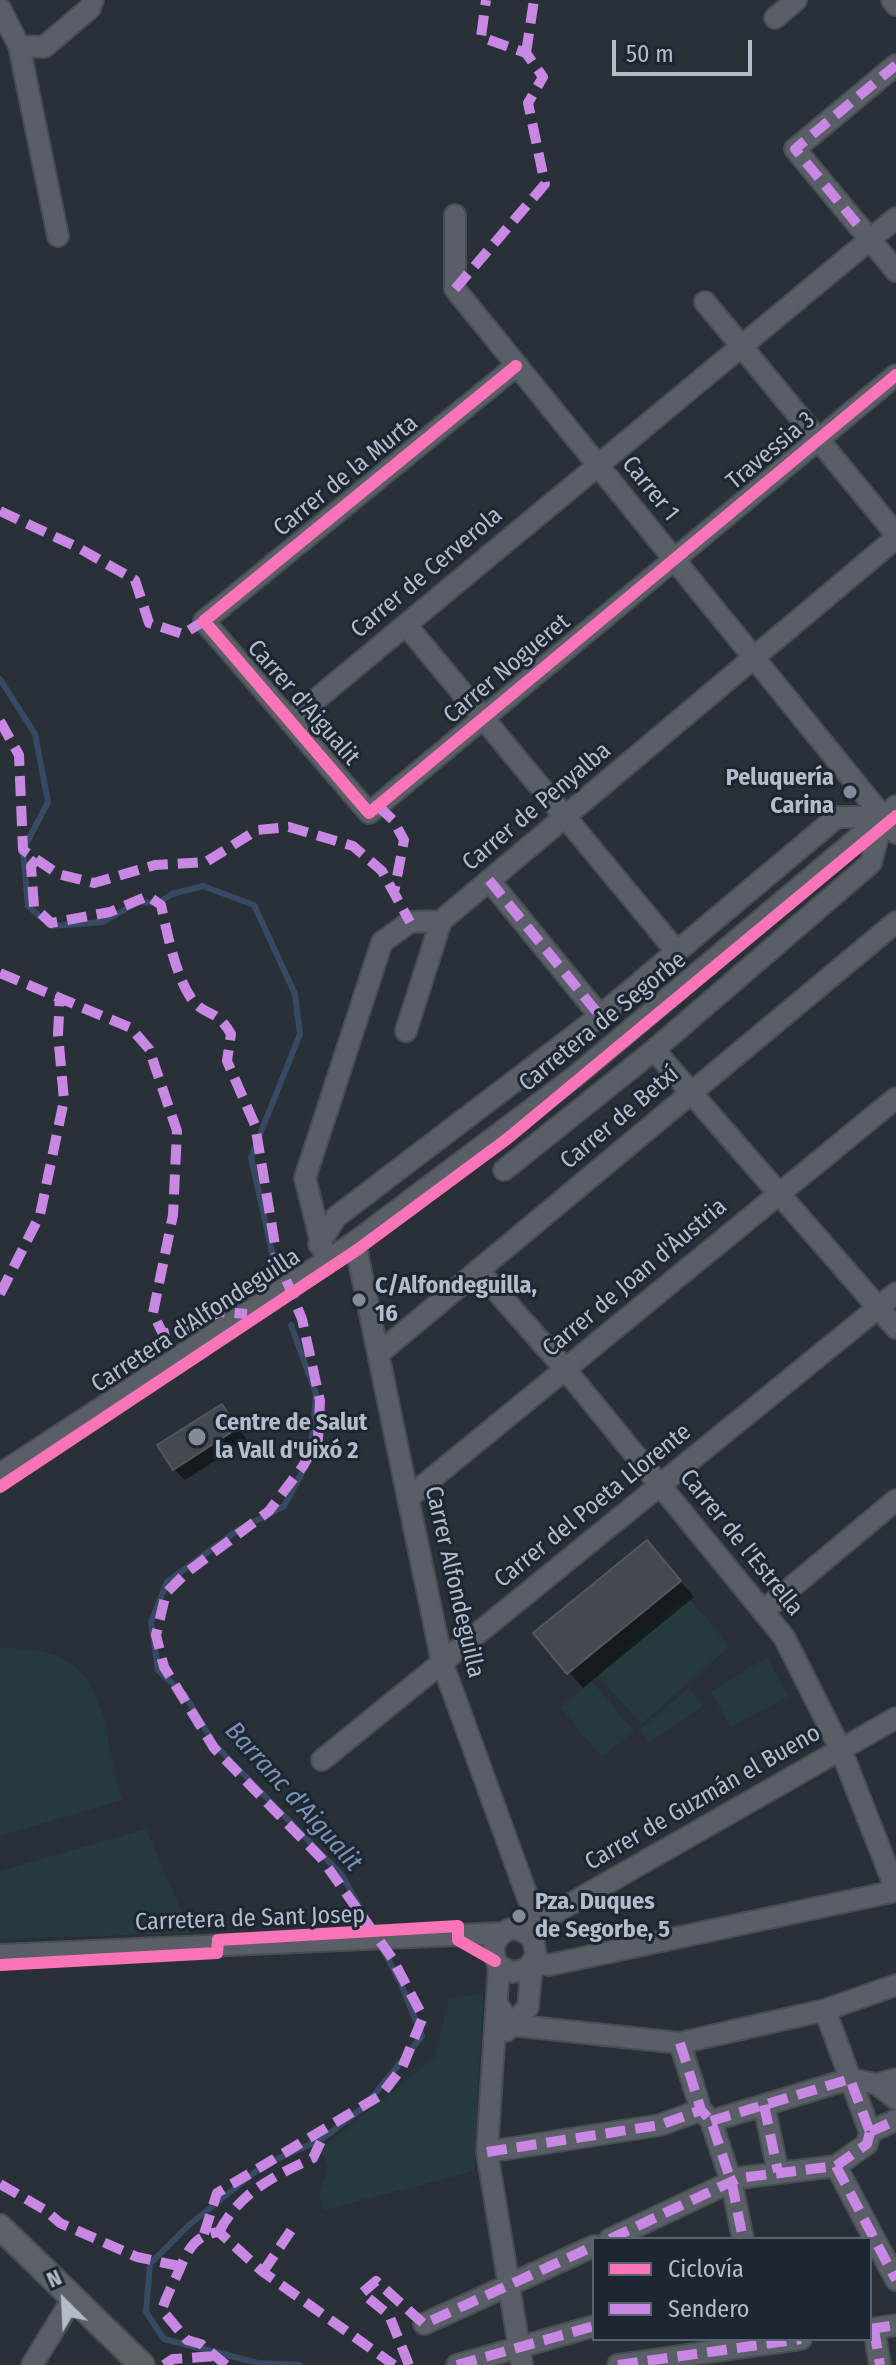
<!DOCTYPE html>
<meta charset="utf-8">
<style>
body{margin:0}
#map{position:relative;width:896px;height:2365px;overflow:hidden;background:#2a3038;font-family:"Fira Sans Condensed",sans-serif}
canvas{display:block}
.legend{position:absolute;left:592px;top:2237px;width:280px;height:104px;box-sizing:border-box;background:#1d2633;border:2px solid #59626f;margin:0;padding:10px 14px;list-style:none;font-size:24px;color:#b4bcc9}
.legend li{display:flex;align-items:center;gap:16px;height:40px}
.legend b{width:40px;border:2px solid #59626f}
.north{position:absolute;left:24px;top:2261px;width:80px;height:80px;-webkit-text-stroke:6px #1d2633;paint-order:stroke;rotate:336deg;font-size:22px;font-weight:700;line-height:32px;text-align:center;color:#b4bcc9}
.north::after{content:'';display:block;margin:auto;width:28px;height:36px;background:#b4bcc9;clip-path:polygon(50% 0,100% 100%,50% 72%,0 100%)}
.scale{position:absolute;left:612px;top:40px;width:140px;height:36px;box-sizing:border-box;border:4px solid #b4bcc9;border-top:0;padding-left:10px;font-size:24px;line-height:28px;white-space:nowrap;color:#b4bcc9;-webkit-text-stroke:6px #1d2633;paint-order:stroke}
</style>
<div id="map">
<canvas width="896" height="2365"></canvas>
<ul class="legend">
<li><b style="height:10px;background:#fb73b8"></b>Ciclovía</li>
<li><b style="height:10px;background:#c787e3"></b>Sendero</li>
</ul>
<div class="north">N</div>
<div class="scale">50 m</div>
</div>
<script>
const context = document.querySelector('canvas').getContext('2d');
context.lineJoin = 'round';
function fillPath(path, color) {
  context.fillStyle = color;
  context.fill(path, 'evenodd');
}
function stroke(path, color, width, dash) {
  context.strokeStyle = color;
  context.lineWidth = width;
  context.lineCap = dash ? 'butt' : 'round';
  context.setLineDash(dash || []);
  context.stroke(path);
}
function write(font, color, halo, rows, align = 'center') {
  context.font = font + ' "Fira Sans Condensed",sans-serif';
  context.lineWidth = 6;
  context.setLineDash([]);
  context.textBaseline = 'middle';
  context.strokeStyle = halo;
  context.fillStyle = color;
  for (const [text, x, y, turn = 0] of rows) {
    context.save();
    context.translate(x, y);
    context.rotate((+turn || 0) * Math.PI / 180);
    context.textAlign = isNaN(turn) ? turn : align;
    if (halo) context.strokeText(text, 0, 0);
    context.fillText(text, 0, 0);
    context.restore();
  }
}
fillPath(new Path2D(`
 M686,1596L730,1646L641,1724L597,1674Z
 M0,1648C115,1646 97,1718 122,1800L0,1836Z
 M767,1657L789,1696L731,1727L711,1692Z
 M592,1681L634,1731L602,1757L560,1707Z
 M689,1688L703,1706L649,1743L639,1730Z
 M146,1829L191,1933L0,1939V1871Z
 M483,1993L474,2171L324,2210L319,2193L329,2168L319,2146L330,2142L435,2057L449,1999Z`), '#273a3e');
fillPath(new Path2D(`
 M222,1406L247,1440L185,1480L174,1469Z
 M647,1543L694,1597L583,1688L536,1633Z`), '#0007');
stroke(new Path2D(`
 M0,679L35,734L48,802L23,850L28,906L51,926L103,922L138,902L158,903L172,894L203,886L254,905L295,994L300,1034L251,1157L273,1257
 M291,1325L316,1394L310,1458L284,1506L238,1530L167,1582L151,1622L158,1670L185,1695L214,1744L342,1875L374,1934
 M300,2365L258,2363L164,2339L146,2312L150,2264L189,2225L264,2165L322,2139L365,2106L422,2036L400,1982L380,1944`), '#384963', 6);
const building = new Path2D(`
 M222,1404L238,1428L173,1470L157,1445Z
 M647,1540L681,1581L567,1674L533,1633Z`);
fillPath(building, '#444950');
stroke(building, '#52575f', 2);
const minor = new Path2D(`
 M892,0L896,5
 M0,8L19,46L44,47L90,8L93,0
 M775,18L796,0
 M19,46L58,236
 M896,65L795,149L896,271
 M455,215V289L896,833
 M705,302L896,534
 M516,366L204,621L369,813L896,375
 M406,625L677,952
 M290,721L896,218
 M489,880L600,1016
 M406,1031L441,921L896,538
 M654,1050L896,1328
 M504,1170L654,1050L871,863L883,817
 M355,1242L442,1662L537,1923
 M319,1244L336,1217L600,1016L837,817H883
 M323,1250L305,1178L382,942L410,922L441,921
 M478,1270L565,1369L784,1637L841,1750L896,1890
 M378,1354L896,922
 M0,1474L355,1242L577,1075L896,806
 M408,1498L896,1098
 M763,1611L896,1500
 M322,1760L896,1293
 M530,1931L537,1923L896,1718
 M0,1955L502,1933
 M534,1962L549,1965L896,1891
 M499,1966L512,1972L526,1970L536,1956L533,1937L515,1928C495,1932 488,1949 499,1966L487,2152L522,2365
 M497,2004L511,2025L680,2043L825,2010L896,1985
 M825,2010L870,2132
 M506,2031L528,2007L532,1965
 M680,2043L701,2110L711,2121L732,2184L743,2239
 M877,2084L896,2099
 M764,2105L778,2172
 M711,2121L850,2079L877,2084L896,2079
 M870,2132L896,2120
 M487,2152L660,2125L701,2110
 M836,2166L896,2280
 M610,2239L739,2178L836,2166L867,2144L870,2132
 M424,2324L594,2246
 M870,2329L896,2325
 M874,2329L880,2365
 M32,2365L73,2298
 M457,2365L594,2326
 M618,2365L801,2339`);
const major = new Path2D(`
 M0,2227L142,2365`);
stroke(minor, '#484c53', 24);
stroke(major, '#484c55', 28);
stroke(minor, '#5a5e66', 20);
stroke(major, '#5c6168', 24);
stroke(new Path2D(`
 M526,53L534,0
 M857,224L795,149L896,65
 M455,289L545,184L528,103L543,77L526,53L481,37L486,0
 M0,511L77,547L135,580L149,623L183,634L204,621
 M0,721L19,755L23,850L58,874L94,883L155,865L206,862L257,830L289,827L353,846L382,871L410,922
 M378,806L393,820L404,840L394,893
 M37,859L31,866L34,907L51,923L110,912L148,896L161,905C167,932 176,980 194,1002C206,1016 217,1009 231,1034L227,1061L255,1125L277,1257L302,1319L320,1401L318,1439L303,1466L269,1511L186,1573L166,1593L156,1635L164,1667L214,1748L321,1858L392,1958L423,2017L402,2068L381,2095L217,2193L204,2234
 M489,880L600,1016
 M0,973L131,1028L149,1049L177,1131L173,1215L153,1313L163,1334L186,1329L220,1312L247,1314
 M0,1294L40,1215L64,1100L58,1034L60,995
 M680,2043L701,2110L711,2121L732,2184L743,2239
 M764,2105L778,2172
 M711,2121L850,2079L870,2132
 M870,2132L896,2120
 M487,2152L660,2125L701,2110
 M836,2166L896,2280
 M0,2184L45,2210L60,2223L137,2257L179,2266
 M219,2232C240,2192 274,2176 313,2158L322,2139
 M610,2239L739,2178L836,2166L867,2144L870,2132
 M263,2272L292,2229
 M870,2329L896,2325
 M874,2329L880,2365
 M164,2365L173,2359L217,2356
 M226,2365L201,2344L187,2340L162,2310C166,2297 172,2286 177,2275C187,2253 192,2235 219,2232L263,2272L394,2365
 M409,2365L389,2315L362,2293L376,2281L424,2324L594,2246
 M457,2365L594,2326
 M618,2365L801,2339`), '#c787e3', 10, [20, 10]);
stroke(new Path2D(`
 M516,366L204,621L369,813L896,375
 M0,1487L357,1250L507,1139L896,816
 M0,1965L217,1953L218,1940L458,1926V1940L495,1961`), '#fb73b8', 12);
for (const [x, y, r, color] of [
 [850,792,8,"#848b96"],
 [359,1300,8,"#848b96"],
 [197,1437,10,"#848b96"],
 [519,1916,8,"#848b96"]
]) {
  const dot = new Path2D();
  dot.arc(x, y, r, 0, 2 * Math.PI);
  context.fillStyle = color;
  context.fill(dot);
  stroke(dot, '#1d2633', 3);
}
write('24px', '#b4bcc9', '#1d2633', [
 ["Travessia 3",771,451,-40],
 ["Carrer de la Murta",346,476,-39],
 ["Carrer 1",650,489,51],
 ["Carrer de Cerverola",427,573,-40],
 ["Carrer Nogueret",507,669,-40],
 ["Carrer d'Aigualit",303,703,49],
 ["Carrer de Penyalba",537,807,-40],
 ["Carretera de Segorbe",603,1022,-39],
 ["Carrer de Betxí",620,1118,-40],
 ["Carrer de Joan d'Àustria",635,1278,-40],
 ["Carretera d'Alfondeguilla",196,1321,-33],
 ["Carrer del Poeta Llorente",593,1506,-39],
 ["Carrer de l'Estrella",741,1543,51],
 ["Carrer Alfondeguilla",454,1582,77],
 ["Carrer de Guzmán el Bueno",703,1798,-30],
 ["Carretera de Sant Josep",250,1919,-2]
]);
write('bold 24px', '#b4bcc9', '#1d2633', [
 ["Peluquería",834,778,"right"],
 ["Carina",834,806,"right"],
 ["C/Alfondeguilla,",375,1286],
 ["16",375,1314],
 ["Centre de Salut",215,1423],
 ["la Vall d'Uixó 2",215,1451],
 ["Pza. Duques",535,1902],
 ["de Segorbe, 5",535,1930]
], 'left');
write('italic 26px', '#7c92b1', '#1d2633', [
 ["Barranc d'Aigualit",293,1797,48]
]);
</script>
